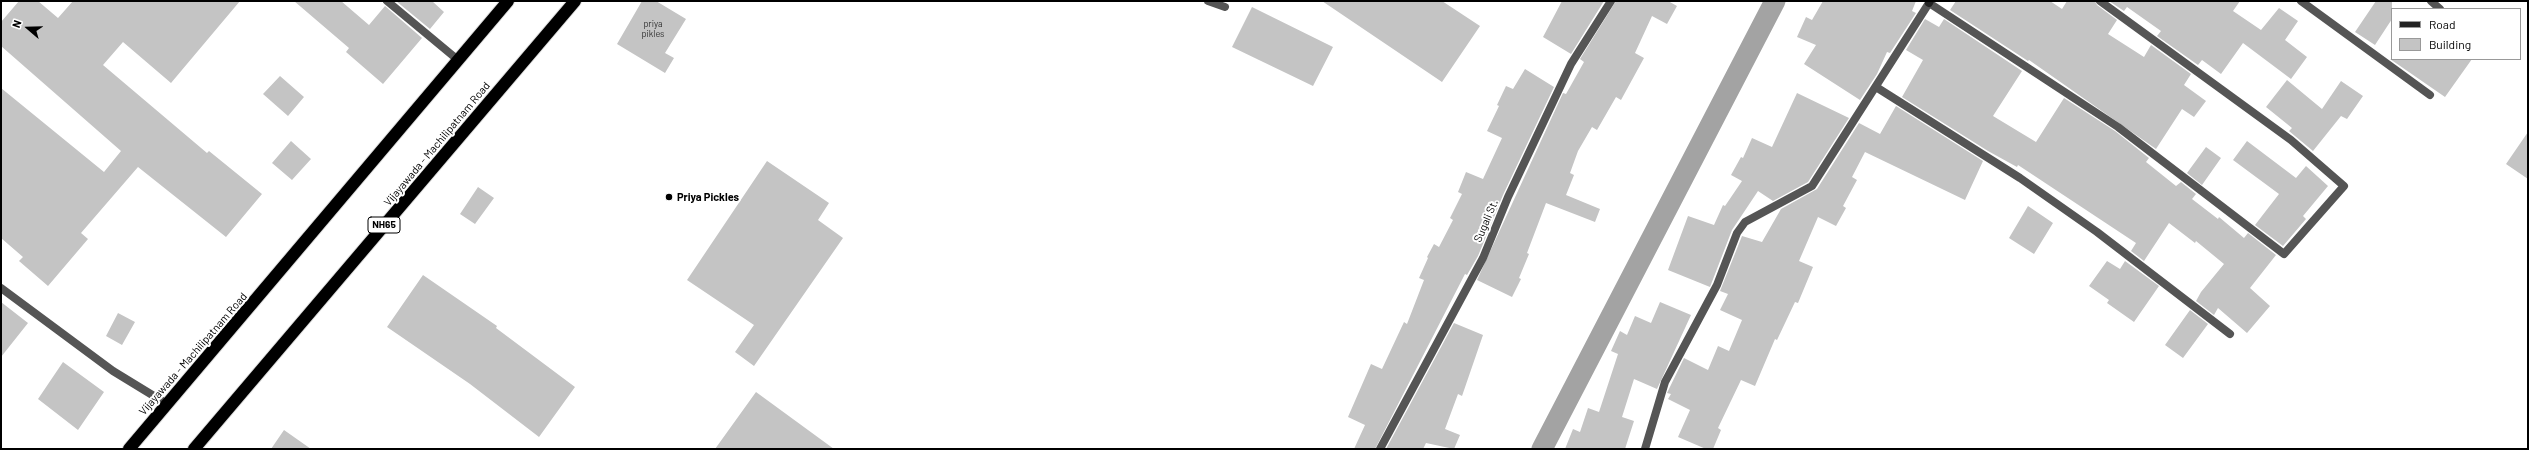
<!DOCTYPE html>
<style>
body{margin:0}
#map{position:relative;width:2529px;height:450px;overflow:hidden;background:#fff;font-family:Barlow,sans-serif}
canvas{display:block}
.frame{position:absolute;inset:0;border:2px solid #000;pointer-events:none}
.legend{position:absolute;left:2391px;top:8px;width:130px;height:52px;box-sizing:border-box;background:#fff;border:1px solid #999;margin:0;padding:5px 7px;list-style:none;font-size:12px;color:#000}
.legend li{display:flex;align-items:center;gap:8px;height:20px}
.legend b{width:20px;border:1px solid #999}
.north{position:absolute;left:8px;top:8px;width:40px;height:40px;-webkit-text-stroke:3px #fff;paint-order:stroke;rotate:290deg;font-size:11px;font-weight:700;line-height:16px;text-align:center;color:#000}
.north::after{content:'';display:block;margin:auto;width:14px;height:18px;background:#000;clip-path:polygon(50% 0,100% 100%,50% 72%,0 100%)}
</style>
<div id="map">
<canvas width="2529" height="450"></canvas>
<div class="frame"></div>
<ul class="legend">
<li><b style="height:5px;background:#222"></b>Road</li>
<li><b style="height:11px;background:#c4c4c4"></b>Building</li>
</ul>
<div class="north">N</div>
</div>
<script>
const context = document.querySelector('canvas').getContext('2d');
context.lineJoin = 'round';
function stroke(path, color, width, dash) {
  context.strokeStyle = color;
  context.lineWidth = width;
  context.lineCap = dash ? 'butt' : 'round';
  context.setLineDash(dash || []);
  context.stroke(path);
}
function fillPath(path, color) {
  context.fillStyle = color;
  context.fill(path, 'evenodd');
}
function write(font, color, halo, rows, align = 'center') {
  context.font = font + ' Barlow,sans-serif';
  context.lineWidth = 4;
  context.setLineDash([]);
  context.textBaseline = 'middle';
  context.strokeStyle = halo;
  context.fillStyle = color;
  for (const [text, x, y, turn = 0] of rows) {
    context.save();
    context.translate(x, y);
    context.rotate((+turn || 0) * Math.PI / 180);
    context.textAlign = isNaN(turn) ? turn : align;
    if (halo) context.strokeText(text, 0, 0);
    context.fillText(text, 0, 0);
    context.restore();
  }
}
stroke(new Path2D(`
 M1542,449L1775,1`), '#a3a3a3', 21);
fillPath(new Path2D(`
 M19,1H38L58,18L73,1H240L171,83L123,42L103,65L207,153L209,151L262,194L226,237L138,167L81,233L88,239L48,286L19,261L23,257L1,238V88L104,172L121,151L1,46V22Z
 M294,1H341L369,25L385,6L422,38L383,84L346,52L349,48Z
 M396,1H432L444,12L430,29Z
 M642,1H656L686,19L665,53L674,58L665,73L617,44Z
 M1322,1H1442L1480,26L1442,82Z
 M1562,1H1604L1571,54L1543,37Z
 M1616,1H1668L1677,6L1667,24L1652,16L1635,53L1644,58L1621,100L1616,97L1597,130L1592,127L1578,151L1570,173L1574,175L1566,195L1600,209L1595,222L1546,203L1527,253L1529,254L1519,278L1521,279L1512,297L1477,280L1563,93L1566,94L1584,62L1580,59Z
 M1823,1H1916L1912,11L1916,13L1890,53L1887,52L1877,74L1860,100L1804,64L1816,45L1797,37L1806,17L1812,20Z
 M1956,1H2050L2062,9L2067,1H2095L2097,5L2117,20L2108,34L2144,57L2151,45L2191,74L2184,85L2206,101L2194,117L2182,109L2156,149L2029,60L2028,61L1950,10Z
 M2109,1H2240L2233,11L2261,30L2279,8L2298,21L2285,40L2307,57L2291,79L2243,43L2221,74L2202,60L2198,65L2157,36L2161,31L2127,7L2124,11Z
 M2376,1H2392V19L2375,45L2355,32Z
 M1252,7L1333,47L1313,86L1232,47Z
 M1925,19L1939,27L1944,19L2022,71L1993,116L2036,142L2064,98L2115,131L2149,158L2146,162L2176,186L2181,182L2196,194L2192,199L2218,219L2219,217L2244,238L2248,233L2276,255L2250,288L2270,306L2247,333L2218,308L2214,315L2196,301L2201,292L2224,264L2196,241L2195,243L2169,223L2144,261L2131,251L2136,243L2018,165L2017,167L1988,151L1902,97L1923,60L1906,50Z
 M2390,59H2472L2445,97Z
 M1525,69L1554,87L1503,195L1478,256L1467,275L1465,274L1375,449H1354L1365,425L1348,417L1371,364L1382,369L1404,322L1407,324L1424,280L1419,278L1428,258L1427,257L1434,244L1439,247L1453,220L1450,218L1462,194L1458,192L1466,172L1483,179L1502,138L1487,131L1499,106L1497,105L1506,86L1513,89Z
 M280,76L304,97L288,116L263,94Z
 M2287,80L2322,109L2341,81L2363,96L2347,119L2341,116L2313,151L2289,131L2292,128L2266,107Z
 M1797,93L1849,118L1808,182L1773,201L1758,191L1732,230L1710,287L1668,270L1688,216L1714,225L1723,205L1725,206L1742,181L1731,175L1741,157L1743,158L1752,138L1772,147Z
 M1896,106L1983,161L1965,200L1865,152L1852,177L1857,180L1843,206L1846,208L1836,226L1818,217L1799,261L1813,267L1798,303L1795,302L1777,340L1775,339L1755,386L1741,380L1718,428L1721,430L1713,449H1706L1678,437L1690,410L1668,399L1671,394L1667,393L1684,358L1708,370L1718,346L1729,351L1742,320L1720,310L1728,294L1720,291L1742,236L1762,242L1781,209L1817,189L1859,123L1880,134Z
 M2528,132V179L2506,164Z
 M291,141L311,159L292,180L272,163Z
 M2247,141L2296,178L2306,166L2328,186L2303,216L2306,219L2283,246L2255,225L2279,194L2233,160Z
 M2206,147L2221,158L2202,185L2187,173Z
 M767,161L829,203L818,220L843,238L754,366L735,352L754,325L687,280Z
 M478,187L494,198L475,224L460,214Z
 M2028,206L2053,223L2034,254L2009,238Z
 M2107,261L2120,269L2125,261L2159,286L2134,322L2107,303L2109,300L2089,286Z
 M423,275L497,326L496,328L575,387L539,437L470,384L387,327Z
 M1,302L28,323L1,357Z
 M1660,302L1691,315L1657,389L1634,379L1622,417L1634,421L1625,449H1565L1573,429L1580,432L1588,408L1599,412L1618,354L1611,351L1620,331L1627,335L1635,316L1651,323Z
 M2190,310L2208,324L2183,358L2165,345Z
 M118,313L135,322L122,345L106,336Z
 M1454,323L1483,335L1462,396L1458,394L1445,429L1460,435L1454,449L1426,443L1423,449H1386Z
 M63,362L104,392L78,430L38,399Z
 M756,392L834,449H715Z
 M284,430L311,449H271Z`), '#c4c4c4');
const highway = new Path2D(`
 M129,449L508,1
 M194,449L575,1`);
stroke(highway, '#dbdbdb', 14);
stroke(new Path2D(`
 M387,1L458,60
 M1208,1L1225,7
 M2301,1L2430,95
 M2431,1L2440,9
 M1876,87L2020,178L2097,232L2230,334
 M1,288L113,371L167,404
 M1380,449L1483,258L1508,197L1571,64L1611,1
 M1645,449L1665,382L1717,285L1737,233L1745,222L1812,186L1929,3L2118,127L2284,254L2344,186L2291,140L2100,1`), '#555', 8);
stroke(new Path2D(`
 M1929,3L1930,1`), '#222', 8);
stroke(highway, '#000', 12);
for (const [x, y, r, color] of [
 [669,197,4,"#000"]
]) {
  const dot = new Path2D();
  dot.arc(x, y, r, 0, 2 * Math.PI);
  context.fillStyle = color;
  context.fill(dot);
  stroke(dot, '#fff', 1.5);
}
write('9px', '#313131', null, [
 ["priya",653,24],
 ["pikles",653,34]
]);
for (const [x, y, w] of [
 [384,225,32]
]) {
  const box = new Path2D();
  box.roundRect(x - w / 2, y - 8, w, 16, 3);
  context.fillStyle = '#fff';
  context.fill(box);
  stroke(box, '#000', 1);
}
write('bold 10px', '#000', null, [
 ["NH65",384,225]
]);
write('11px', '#000', '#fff', [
 ["Vijayawada - Machilipatnam Road",437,144,-50],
 ["Sugali St.",1486,221,-67],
 ["Vijayawada - Machilipatnam Road",193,354,-49]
]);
write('bold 11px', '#000', '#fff', [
 ["Priya Pickles",677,197]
], 'left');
</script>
